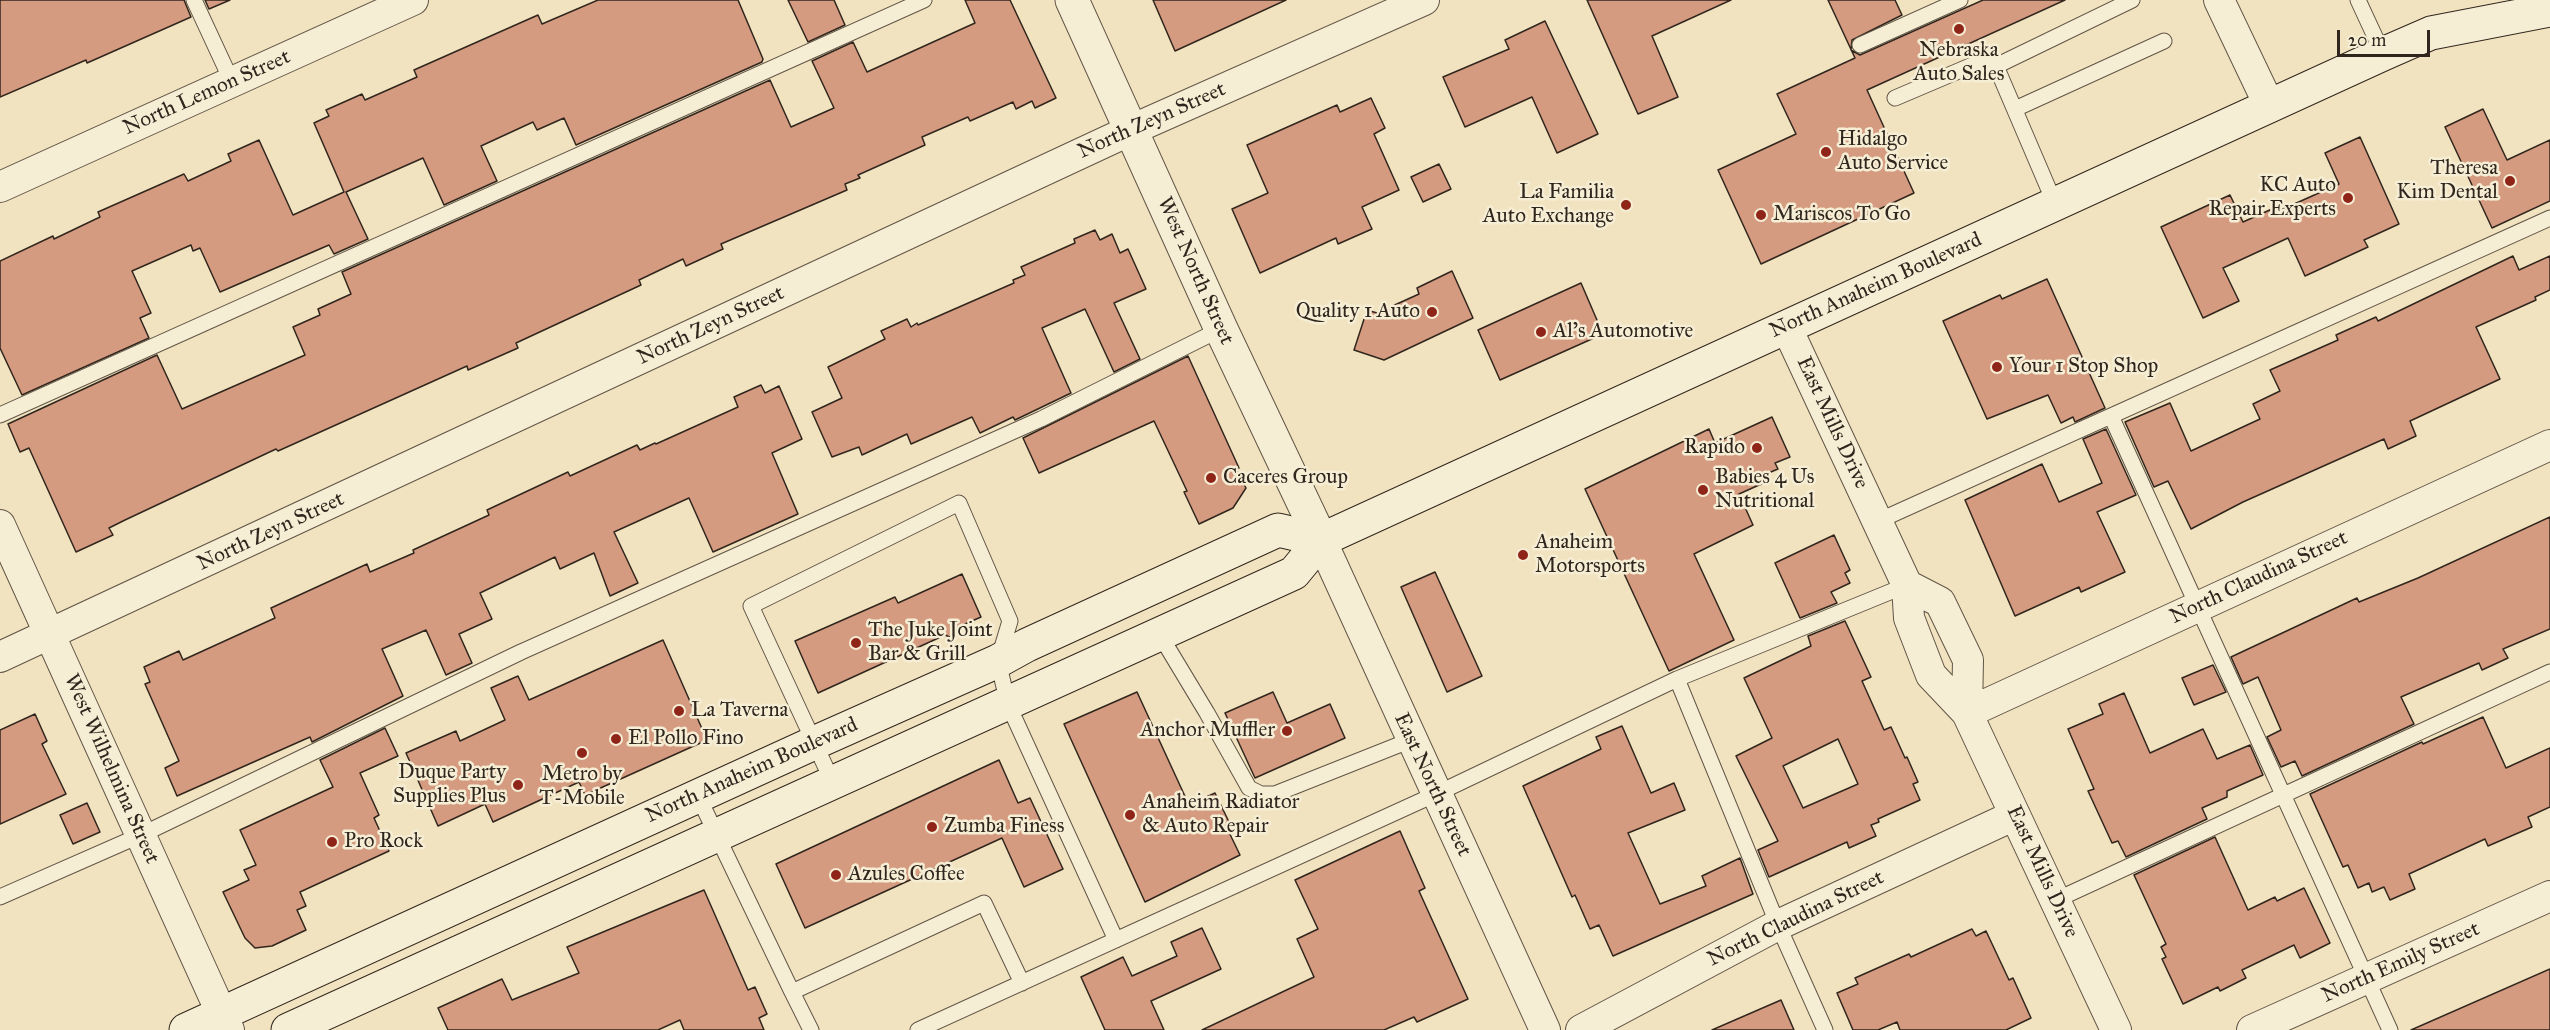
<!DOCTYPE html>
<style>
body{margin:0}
#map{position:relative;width:2550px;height:1030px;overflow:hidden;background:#f1e3bf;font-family:"IM FELL Great Primer",serif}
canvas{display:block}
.scale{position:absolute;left:2337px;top:30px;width:93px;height:27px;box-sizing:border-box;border:3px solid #31261d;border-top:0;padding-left:8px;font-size:18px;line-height:21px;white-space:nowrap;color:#31261d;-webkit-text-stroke:4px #f6edd5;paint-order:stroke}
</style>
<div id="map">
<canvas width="2550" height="1030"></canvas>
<div class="scale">20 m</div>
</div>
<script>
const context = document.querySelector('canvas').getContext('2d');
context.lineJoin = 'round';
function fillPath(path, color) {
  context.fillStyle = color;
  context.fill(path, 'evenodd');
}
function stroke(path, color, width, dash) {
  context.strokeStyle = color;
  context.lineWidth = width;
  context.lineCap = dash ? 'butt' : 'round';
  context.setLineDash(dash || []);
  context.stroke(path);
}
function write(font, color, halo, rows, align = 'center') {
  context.font = font + ' "IM FELL Great Primer",serif';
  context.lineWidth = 5;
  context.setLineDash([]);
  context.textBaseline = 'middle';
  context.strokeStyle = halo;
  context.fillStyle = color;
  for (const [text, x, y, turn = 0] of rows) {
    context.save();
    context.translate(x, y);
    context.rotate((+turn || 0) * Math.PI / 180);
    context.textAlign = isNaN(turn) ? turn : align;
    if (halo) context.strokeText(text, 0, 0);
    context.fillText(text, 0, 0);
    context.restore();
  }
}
const building = new Path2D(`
 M0,0H184L191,17L87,63L86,60L0,97Z
 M205,0H230L209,9Z
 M598,0H738L763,59L762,62L576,145L564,118L537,130L533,122L481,146L497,181L444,205L423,158L346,192L368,239L334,254L329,245L220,292L200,248L193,251L191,245L132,271L151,313L140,318L149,338L22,395L0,348V261L53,236L54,239L100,217L98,212L184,174L188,181L231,161L228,154L259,140L293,215L344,192L314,123L329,116L326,110L362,94L365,100L417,77L414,70L538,15L542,24Z
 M788,0H834L845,25L808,42Z
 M965,0H1010L1056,98L1035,108L1032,101L1016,109L1013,102L970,121L968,117L922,137L925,145L858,175L860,178L845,184L847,190L721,244L723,249L686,266L683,259L639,280L641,285L516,343L518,348L468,370L467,366L278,451L276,449L125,520L109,528L113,535L76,552L29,448L20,452L8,424L157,355L182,409L305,355L293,327L320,315L318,309L351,294L342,272L770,80L791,127L834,108L812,61L853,42L867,72L975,23Z
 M1153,0H1286L1175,51Z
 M1587,0H1731L1652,36L1678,97L1638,114Z
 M1828,0H1895L1902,15L1852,40L1851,50L1860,55L1983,0H2065L1867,90L1914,193L1761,264L1718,170L1796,134L1777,94L1855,58Z
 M1545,21L1598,134L1557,153L1532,97L1465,127L1443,77L1509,49L1505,40Z
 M1371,98L1385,128L1374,134L1399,190L1362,207L1372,229L1338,244L1336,238L1260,273L1232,209L1268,193L1247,145L1337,105L1340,112Z
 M2483,109L2507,160L2550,140V201L2492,228L2445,127Z
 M2360,137L2399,224L2364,240L2368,247L2305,276L2288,238L2223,268L2239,301L2203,318L2161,227L2230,195L2243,222L2272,209L2274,213L2339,184L2325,153Z
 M1439,164L1451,189L1423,202L1411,177Z
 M1095,230L1100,240L1112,234L1120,253L1128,249L1146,289L1114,303L1140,359L1114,372L1085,309L1042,328L1071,393L1015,420L1013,417L980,433L972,417L911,444L907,434L862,455L859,447L832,457L812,412L842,398L828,367L885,339L881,331L907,319L911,327L917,323L918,325L1014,283L1013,280L1025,275L1021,267L1075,243L1074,239Z
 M2513,256L2519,270L2550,256V290L2535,297L2536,300L2476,327L2500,379L2410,421L2416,436L2388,449L2384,439L2243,502L2191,529L2168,481L2154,487L2125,422L2170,403L2191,451L2260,419L2253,404L2280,391L2270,370L2338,340L2336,335L2376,317L2378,321Z
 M1452,271L1473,318L1384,360L1354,350L1367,310L1377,313L1419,294L1417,288Z
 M2047,279L2105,408L2075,422L2073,417L2061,423L2048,395L1987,419L1943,321L2000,295L2002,299Z
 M1581,283L1603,334L1500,380L1478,330Z
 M1188,356L1239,468L1236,469L1246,488L1233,508L1199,524L1184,492L1187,491L1154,421L1039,473L1023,438Z
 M761,385L765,393L779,386L802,439L772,453L798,514L713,552L689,498L614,532L638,583L610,596L594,553L560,569L555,557L480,593L492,619L459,634L472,663L446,675L426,630L382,649L403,696L312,742L310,737L177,796L165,768L179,761L145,684L150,682L144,667L179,651L183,660L275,618L271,608L367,564L370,572L414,553L413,550L489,515L487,510L568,472L570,476L637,445L640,450L655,443L656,444L738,407L734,397Z
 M1772,417L1790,457L1775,463L1778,469L1766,474L1768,481L1739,494L1753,525L1694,554L1734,640L1669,671L1585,489L1709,429L1715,443Z
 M2106,429L2136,495L2097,512L2125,572L2081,592L2079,587L2015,616L1965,500L2042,464L2059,502L2102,483L2083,439Z
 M2550,517V629L2503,649L2508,658L2482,670L2479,663L2401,697L2414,724L2302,776L2295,761L2281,767L2267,737L2281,730L2258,677L2243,684L2231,657L2357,598L2359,602L2418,578Z
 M1834,535L1850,570L1845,573L1850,583L1831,592L1837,603L1800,618L1775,563Z
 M1435,572L1482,676L1447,692L1401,587Z
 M962,574L981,617L956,628L952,638L945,635L818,693L795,641L895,597L898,603Z
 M1845,621L1871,677L1862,681L1884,730L1891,727L1905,758L1907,757L1918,782L1913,784L1920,800L1878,819L1879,822L1871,825L1876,836L1849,848L1847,842L1769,877L1758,850L1778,841L1736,756L1772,738L1744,678L1811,646L1808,636ZM1838,739L1858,784L1803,808L1783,766Z
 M663,640L707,740L585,795L579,782L493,822L485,804L438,826L406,753L456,731L460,741L505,720L491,688L518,676L529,700Z
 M2213,665L2226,692L2194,705L2182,678Z
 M1137,692L1189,805L1215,793L1230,824L1226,826L1240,855L1145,902L1064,724Z
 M1273,692L1287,723L1330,704L1345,738L1255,778L1225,713Z
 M2124,693L2150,753L2203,729L2217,759L2250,745L2263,775L2227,791V797L2202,808L2207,819L2126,857L2118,841L2112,843L2088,791L2094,789L2068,729L2103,714L2099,704Z
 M35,714L47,741L42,744L66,794L0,824V730Z
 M2483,717L2506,768L2550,748V807L2528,817L2532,827L2488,846L2485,839L2409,874L2415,889L2390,900L2384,887L2372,892L2369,883L2358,888L2348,865L2343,867L2310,794L2422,742L2423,744Z
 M1622,726L1651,793L1674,783L1685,810L1628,833L1660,904L1706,886L1702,876L1740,858L1753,894L1613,956L1599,925L1590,929L1575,895L1572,897L1523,786L1601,749L1596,737Z
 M385,728L398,756L360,773L379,815L374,818L389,851L300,892L306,906L297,910L306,930L272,946L255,948L245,938L223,892L249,880L244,870L256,865L240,830L333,787L320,760Z
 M999,760L1018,803L1030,798L1063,869L1024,887L1002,838L805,928L776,864Z
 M87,803L100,832L73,844L60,815Z
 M1400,831L1425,888L1419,891L1468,999L1417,1022L1414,1017L1384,1030H1202L1314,977L1297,939L1318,929L1295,880Z
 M2215,837L2248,910L2275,897L2277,901L2304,888L2330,943L2300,958L2294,945L2242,970L2246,978L2220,991L2218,987L2183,1004L2162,959L2166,957L2161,947L2166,944L2134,875Z
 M704,890L748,990L755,987L767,1014L759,1018L764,1030H684L680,1020L658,1030H448L438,1008L502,979L512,1000L579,973L567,947Z
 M1202,928L1221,969L1151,1001L1164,1030H1105L1081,977L1123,957L1132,976L1177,956L1171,942Z
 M1972,929L1976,936L1986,931L2009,980L2013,978L2031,1018L2006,1030H1900L1897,1022L1878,1030H1853L1837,993L1858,984L1855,978L1909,954L1911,957Z
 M2550,969V1030H2411Z
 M1781,1000L1794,1030H1712Z`);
fillPath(building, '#d49b80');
stroke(building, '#31261d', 1.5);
const service = new Path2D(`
 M194,0L232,82
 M2358,0L2383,54
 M1860,45L1960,0
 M1895,98L1982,61L1996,66
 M2015,109L2164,41
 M2055,204L1996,66L2132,0
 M0,415L924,0
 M2111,416L2390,1030
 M1878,521L2550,218
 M1160,635L1207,713L1249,788L1261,794H1275L1411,740
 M1677,679L1778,925L1825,1030
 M833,783L751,606L959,503L1010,621L998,661L1008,704L1116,940
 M698,796L792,992L984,903L1022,983
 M0,897L141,835L521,652L1041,419L1221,329
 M2056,900L2550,672
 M792,992L811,1030
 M918,1030L1436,794L1677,679L1907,585`);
const minor = new Path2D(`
 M2219,0L2270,107
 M0,187L413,0
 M1786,326L1907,585L1909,618L1931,675L1967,713L2116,1030
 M0,525L229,1030
 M1321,540L1545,1030
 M1907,585L1940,602L1968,660L1967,713
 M0,657L1131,130L1424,0
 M1967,713L2550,445
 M1581,1030L1778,925L2015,815
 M2252,1030L2550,896`);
const tertiary = new Path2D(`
 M1072,0L1221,329L1321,540`);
const secondary = new Path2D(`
 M186,1030L814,743L998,661L1027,645L1278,530L1321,540
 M288,1030L1294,573L1321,540L2383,54L2431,33L2550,10`);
stroke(service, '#615546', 17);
stroke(minor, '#615546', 32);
stroke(tertiary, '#615546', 35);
stroke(secondary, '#31261d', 35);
stroke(service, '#f6edd5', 15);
stroke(minor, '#f6edd5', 30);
stroke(tertiary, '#f6edd5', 33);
stroke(secondary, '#f6edd5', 33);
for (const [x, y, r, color] of [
 [1959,29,6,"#8f2418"],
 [1826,152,6,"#8f2418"],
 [2510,181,6,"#8f2418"],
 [2348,198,6,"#8f2418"],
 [1626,205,6,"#8f2418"],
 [1761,215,6,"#8f2418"],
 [1432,312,6,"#8f2418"],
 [1541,332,6,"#8f2418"],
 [1997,367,6,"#8f2418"],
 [1757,448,6,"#8f2418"],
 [1211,478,6,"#8f2418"],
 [1703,490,6,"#8f2418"],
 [1523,555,6,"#8f2418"],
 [856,643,6,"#8f2418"],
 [679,711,6,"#8f2418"],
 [1287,731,6,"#8f2418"],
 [616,739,6,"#8f2418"],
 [582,753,6,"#8f2418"],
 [518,785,6,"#8f2418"],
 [1130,815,6,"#8f2418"],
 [932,827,6,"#8f2418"],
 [332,842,6,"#8f2418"],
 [836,875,6,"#8f2418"]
]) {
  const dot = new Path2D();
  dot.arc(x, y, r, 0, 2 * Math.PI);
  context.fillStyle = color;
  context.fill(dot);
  stroke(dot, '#f6edd5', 2);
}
write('21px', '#31261d', '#f6edd5', [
 ["Nebraska",1959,51,"center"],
 ["Auto Sales",1959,75,"center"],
 ["Hidalgo",1838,140],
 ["Auto Service",1838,164],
 ["Theresa",2498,169,"right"],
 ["Kim Dental",2498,193,"right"],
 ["KC Auto",2336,186,"right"],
 ["Repair Experts",2336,210,"right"],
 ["La Familia",1614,193,"right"],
 ["Auto Exchange",1614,217,"right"],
 ["Mariscos To Go",1773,215],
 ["Quality 1 Auto",1420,312,"right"],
 ["Al's Automotive",1553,332],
 ["Your 1 Stop Shop",2009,367],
 ["Rapido",1745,448,"right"],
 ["Caceres Group",1223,478],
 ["Babies 4 Us",1715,478],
 ["Nutritional",1715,502],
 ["Anaheim",1535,543],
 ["Motorsports",1535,567],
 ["The Juke Joint",868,631],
 ["Bar & Grill",868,655],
 ["La Taverna",691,711],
 ["Anchor Muffler",1275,731,"right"],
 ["El Pollo Fino",628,739],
 ["Duque Party",506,773,"right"],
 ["Supplies Plus",506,797,"right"],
 ["Metro by",582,775,"center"],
 ["T-Mobile",582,799,"center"],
 ["Anaheim Radiator",1142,803],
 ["& Auto Repair",1142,827],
 ["Zumba Finess",944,827],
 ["Pro Rock",344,842],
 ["Azules Coffee",848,875]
], 'left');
write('21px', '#31261d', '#f6edd5', [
 ["North Lemon Street",207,93,-24],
 ["North Zeyn Street",1152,121,-24],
 ["West North Street",1195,271,66],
 ["North Anaheim Boulevard",1876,286,-24],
 ["North Zeyn Street",711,326,-25],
 ["East Mills Drive",1832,423,65],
 ["North Zeyn Street",271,532,-25],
 ["North Claudina Street",2259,578,-25],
 ["West Wilhelmina Street",111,769,66],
 ["North Anaheim Boulevard",752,771,-24],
 ["East North Street",1432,785,65],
 ["East Mills Drive",2042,872,65],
 ["North Claudina Street",1796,919,-26],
 ["North Emily Street",2401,963,-24]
]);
</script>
